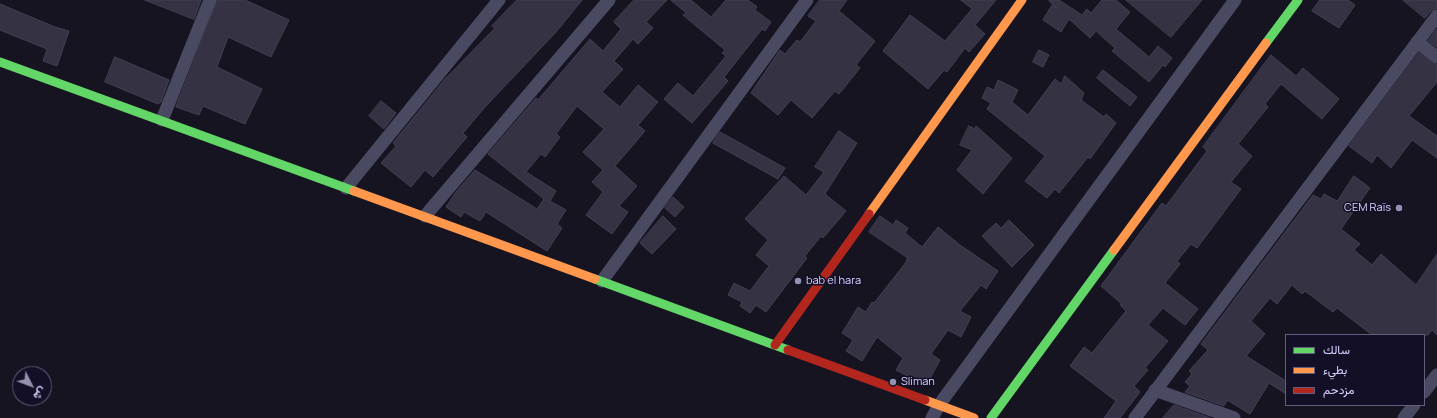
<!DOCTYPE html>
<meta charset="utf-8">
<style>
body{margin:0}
#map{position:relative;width:1437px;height:418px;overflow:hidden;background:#161421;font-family:Manrope,Vazirmatn,sans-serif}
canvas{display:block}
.legend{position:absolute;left:1285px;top:334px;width:140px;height:72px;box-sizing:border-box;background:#130f26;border:1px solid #625e7d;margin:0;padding:5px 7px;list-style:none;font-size:12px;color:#d9d4ff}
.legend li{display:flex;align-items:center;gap:8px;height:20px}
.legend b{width:20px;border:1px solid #625e7d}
.north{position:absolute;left:12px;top:366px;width:40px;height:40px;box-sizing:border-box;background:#130f26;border:1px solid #625e7d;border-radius:50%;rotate:132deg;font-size:11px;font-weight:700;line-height:16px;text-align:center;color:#d9d4ff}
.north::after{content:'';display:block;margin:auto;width:14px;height:18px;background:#9591b1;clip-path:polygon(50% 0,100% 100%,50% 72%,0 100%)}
</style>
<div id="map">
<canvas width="1437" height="418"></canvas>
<ul class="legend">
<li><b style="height:5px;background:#63d668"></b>سالك</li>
<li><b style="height:5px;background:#ff974d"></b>بطيء</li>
<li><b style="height:5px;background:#b3261e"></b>مزدحم</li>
</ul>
<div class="north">ش</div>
</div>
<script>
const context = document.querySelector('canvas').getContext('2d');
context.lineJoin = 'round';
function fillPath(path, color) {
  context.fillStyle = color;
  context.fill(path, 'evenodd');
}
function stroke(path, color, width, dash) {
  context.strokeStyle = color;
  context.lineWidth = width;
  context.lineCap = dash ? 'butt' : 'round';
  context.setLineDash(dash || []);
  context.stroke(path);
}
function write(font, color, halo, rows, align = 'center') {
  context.font = font + ' Manrope,sans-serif';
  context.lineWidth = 3;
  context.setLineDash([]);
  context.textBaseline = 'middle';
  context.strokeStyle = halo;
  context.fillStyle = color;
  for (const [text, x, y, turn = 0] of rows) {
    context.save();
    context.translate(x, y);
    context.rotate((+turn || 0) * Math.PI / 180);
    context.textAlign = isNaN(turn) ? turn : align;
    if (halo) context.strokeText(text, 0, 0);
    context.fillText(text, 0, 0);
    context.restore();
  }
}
const building = new Path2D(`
 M145,0H201L194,19Z
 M218,0H245L289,20L271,57L228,37L217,67L262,89L245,124L203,106L199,115L176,107Z
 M517,0H582L557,31L485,107L463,133L467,137L433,177L425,170L411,187L381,163L396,146L393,143L445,79L495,28L492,26Z
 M634,0H667L646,22L653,28L638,44L633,39L614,61L623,69L602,92L620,107L638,85L658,102L638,125L645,131L615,166L637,186L619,206L628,212L612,234L586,215L603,192L592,182L603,170L583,152L604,129L577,106L556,134L560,137L545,157L541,154L526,172L556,191L550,201L566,210L557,224L562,228L547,251L486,212L480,221L464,212L461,217L446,207L456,192L475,170L537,209L544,199L488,154L536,98L538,100L590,39L603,51L621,29L614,22Z
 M671,0H691L711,17L726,0H748L757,7L755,10L771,22L765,31L762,29L724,77L728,81L692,123L664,99L678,83L693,96L726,56L722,53L725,50L683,15L686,13Z
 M820,0H847L839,11L875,41L856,65L860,68L839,94L835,91L812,118L791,100L778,115L751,93L780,50L785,54L797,40L800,42L816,21L808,16Z
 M961,0H996L975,25L985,34L969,52L965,48L947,72L944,70L928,89L883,51L910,15L945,41L972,9Z
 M1050,0H1059L1082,15L1087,9L1091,13L1102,0H1116L1130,12L1116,29L1149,57L1158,46L1172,58L1165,67L1163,65L1149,82L1112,51L1115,48L1096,31L1090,38L1069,19L1061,32L1043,20L1052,5L1058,9L1049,1Z
 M1126,0H1202L1171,37Z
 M1320,0H1348L1355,5L1339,28L1312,11Z
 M1403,0H1437V8L1431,11L1425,18Z
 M0,4L55,27L69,31L57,66L43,61L47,49L0,30Z
 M1437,29V47L1428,41Z
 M1039,50L1049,55L1043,67L1033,62Z
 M1419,53L1437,65V82L1409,116L1437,136V158L1412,140L1391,168L1377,155L1372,163L1349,146Z
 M1271,55L1296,76L1303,68L1339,99L1322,119L1281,84L1265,104L1268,107L1238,144L1252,156L1231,182L1241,189L1197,248L1191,244L1177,261L1180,264L1165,283L1198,309L1185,325L1163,308L1148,325L1168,341L1145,368L1148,370L1134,386L1140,392L1120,418H1104L1116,401L1070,366L1084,347L1092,353L1126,311L1120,305L1122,304L1101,286L1162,203L1166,206L1207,151L1203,147Z
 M115,57L169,80L161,102L158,104L105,82Z
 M1103,70L1137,97L1130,106L1097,78Z
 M1065,76L1084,93L1081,100L1104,117L1106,114L1116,123L1090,159L1088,157L1059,193L1055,189L1047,198L1025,181L1045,156L987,109L991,103L982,98L987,87L994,90L998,80L1018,90L1012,102L1028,115L1055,79L1061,84Z
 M381,101L396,113L384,129L369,116Z
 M969,126L975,129L976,126L1012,158L983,194L957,170L972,150L960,145Z
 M839,131L857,143L825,194L846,211L823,238L821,236L805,256L807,258L766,312L756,305L750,313L740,306L742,302L728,295L734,283L750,291L769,266L756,255L768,240L745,219L784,176L806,195L824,172L815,167Z
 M720,132L785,168L778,179L713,143Z
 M1354,176L1370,188L1341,229L1360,244L1354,250L1372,265L1381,254L1416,285L1437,254V335L1432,330L1428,335H1372L1337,308L1333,312L1305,291L1302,294L1292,285L1277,304L1270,298L1251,321L1265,334L1246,356L1286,381V394L1269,383L1250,414L1227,400L1224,406L1185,392L1190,386L1185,382L1192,374L1189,371L1208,350L1201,344L1313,195L1321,199L1324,194L1337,201Z
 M673,197L684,207L675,217L665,208Z
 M663,216L676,229L652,254L640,243Z
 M880,216L893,225L896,220L908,228L905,233L922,247L938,227L960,245L998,271L986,289L981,285L960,311L971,317L961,337L948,330L931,354L940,360L926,386L896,370L903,358L877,337L862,361L846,351L853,340L842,333L858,307L866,312L872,302L874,303L907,261L906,260L908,258L869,232Z
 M1009,220L1034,245L1012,267L982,236L996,223L1001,228Z
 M1174,405L1210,418H1163Z`);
fillPath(building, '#343243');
stroke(building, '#433f54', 1);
stroke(new Path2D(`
 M1417,42L1437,57
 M162,120L210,0
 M346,188L499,0
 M425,216L609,0
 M602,281L807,0
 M1155,390L1234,418
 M1424,392L1437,375
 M932,418L939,405L1235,0
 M1135,418L1437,16
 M1404,418L1414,405`), '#4a4962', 13);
stroke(new Path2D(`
 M1266,43L1298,0
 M0,62L354,191
 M595,279L788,350
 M991,418L1114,250`), '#63d668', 9);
stroke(new Path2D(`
 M354,191L595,279
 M869,214L1022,0
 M1114,250L1266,43
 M925,400L974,418`), '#ff974d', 9);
stroke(new Path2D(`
 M775,345L869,214
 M788,350L925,400`), '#b3261e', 9);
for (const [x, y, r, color] of [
 [1399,208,4,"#9591b1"],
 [798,281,4,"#9591b1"],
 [893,382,4,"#9591b1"]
]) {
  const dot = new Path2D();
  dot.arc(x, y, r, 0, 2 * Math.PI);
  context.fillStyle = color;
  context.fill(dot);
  stroke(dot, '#130f26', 1.5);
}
write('11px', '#d9d4ff', '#130f26', [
 ["CEM Raïs",1391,208,"right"],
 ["bab el hara",806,281],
 ["Sliman",901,382]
], 'left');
</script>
